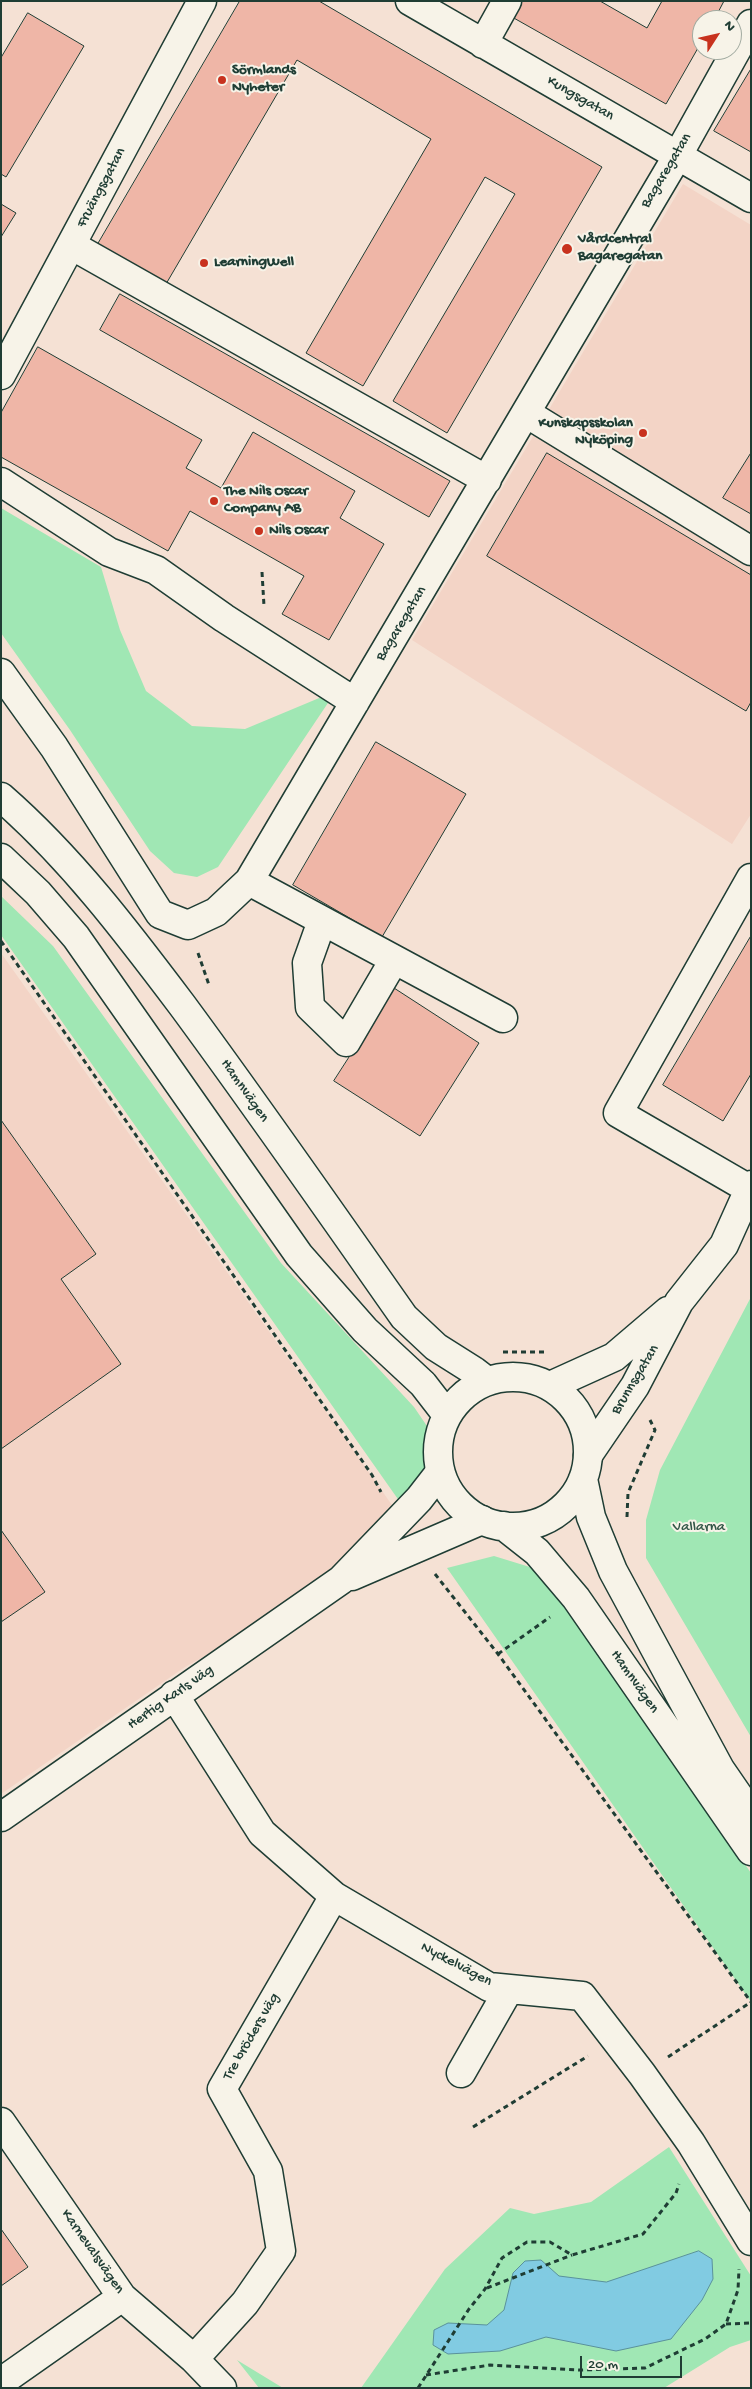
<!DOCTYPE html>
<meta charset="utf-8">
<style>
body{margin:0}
#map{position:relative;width:752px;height:2389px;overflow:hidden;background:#f5e1d4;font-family:"Gochi Hand",sans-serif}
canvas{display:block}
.frame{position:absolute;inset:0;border:2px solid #1f3d34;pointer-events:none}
.north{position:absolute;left:692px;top:10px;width:50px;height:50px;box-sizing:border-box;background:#f7f3e8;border:1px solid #a1aaa0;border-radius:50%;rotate:55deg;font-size:14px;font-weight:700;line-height:20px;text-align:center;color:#1f3d34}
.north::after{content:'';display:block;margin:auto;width:18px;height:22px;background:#c8321e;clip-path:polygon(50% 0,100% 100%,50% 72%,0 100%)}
.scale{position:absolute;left:580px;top:2356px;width:102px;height:22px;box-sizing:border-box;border:2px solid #1f3d34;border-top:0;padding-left:6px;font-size:15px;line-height:18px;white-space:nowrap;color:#1f3d34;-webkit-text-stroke:4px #f7f3e8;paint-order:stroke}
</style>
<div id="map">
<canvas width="752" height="2389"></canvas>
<div class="frame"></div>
<div class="north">N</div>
<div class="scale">20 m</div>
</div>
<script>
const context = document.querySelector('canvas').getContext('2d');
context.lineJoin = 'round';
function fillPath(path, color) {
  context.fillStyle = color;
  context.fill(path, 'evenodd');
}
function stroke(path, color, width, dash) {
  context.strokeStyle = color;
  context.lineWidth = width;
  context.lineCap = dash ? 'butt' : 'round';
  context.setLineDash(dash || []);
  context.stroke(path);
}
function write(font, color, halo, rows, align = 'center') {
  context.font = font + ' "Gochi Hand",sans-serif';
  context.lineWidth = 4;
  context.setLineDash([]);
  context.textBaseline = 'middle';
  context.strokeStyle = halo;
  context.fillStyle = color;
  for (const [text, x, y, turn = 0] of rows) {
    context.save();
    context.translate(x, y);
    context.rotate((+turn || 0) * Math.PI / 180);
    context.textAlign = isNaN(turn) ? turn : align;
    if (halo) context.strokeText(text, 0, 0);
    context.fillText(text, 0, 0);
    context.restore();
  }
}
fillPath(new Path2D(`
 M683,184L751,225V814L732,844L412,640Z
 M1,953L404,1522L357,1571L185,1667L1,1794Z`), '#f3d4c6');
fillPath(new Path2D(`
 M1,508L101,567L120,630L146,691L192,726L245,729L336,691L218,867L197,877L174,873L150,851L70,730L1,633Z
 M1,896L53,946L281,1263L414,1407L429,1429L426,1473L407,1512L1,935Z
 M751,1297V1737L646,1558V1520L660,1470Z
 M494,1556L533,1568L553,1589L751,1873V2002L447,1568Z
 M669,2147L751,2276V2340L730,2347L664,2388H361L445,2269L510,2208L534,2214L591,2202Z
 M237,2360L283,2388H259Z`), '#a0e7b4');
const water = new Path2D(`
 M699,2251L712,2259L713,2279L702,2300L671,2339L616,2351L546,2337L500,2351L448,2354L433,2345L434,2330L448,2323L487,2325L504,2310L513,2273L525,2261L541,2260L559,2276L606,2282Z`);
fillPath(water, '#81cbe2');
stroke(water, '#5a929c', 1);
const building = new Path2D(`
 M240,1H319L602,167L447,433L393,401L515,194L485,177L363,386L306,353L431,139L297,60L166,284L98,244Z
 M521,1H600L647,28L662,1H724L714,20H702V41L666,104L512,17Z
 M28,13L84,46L6,177L1,174V58Z
 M751,69V152L714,131Z
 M1,204L16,213L1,237Z
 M120,294L450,481L429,517L100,330Z
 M38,347L202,440L186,468L221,488L253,432L355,491L340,518L384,544L329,640L282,614L304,576L190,511L168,551L1,457V413Z
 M547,453L751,575V702L746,711L487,556Z
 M751,453V514L723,498Z
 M376,742L466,794L382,937L293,885Z
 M751,936V1074L723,1121L663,1085Z
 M394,988L479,1043L420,1136L334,1081Z
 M1,1120L96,1254L61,1279L121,1364L1,1449Z
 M1,1530L45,1592L1,1622Z
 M1,2229L28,2267L1,2286Z`);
fillPath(building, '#efb6a7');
stroke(building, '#1f3d34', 1);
const minor = new Path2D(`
 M410,1L751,198
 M483,44L507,1
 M71,245L487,480
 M1,375L202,1
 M526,413L751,551
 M1,482L109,552L156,570L224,618L355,702
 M1,673L54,747L160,914L188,925L216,912L249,881L678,155L751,24
 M249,881L503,1018
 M322,921L307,963L310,1007L346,1042L394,960
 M749,1189L618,1113L751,878
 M550,1386L614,1357L668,1311
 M588,1455L635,1386L679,1302L724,1245L751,1185
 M352,1576L482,1520
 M174,1695L262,1833L334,1896L489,1987L582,1996L642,2074L691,2143L751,2241
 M1,1817L341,1580L419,1499L440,1472
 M461,2073L509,1989
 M1,2122L122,2297L194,2359L222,2388
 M194,2359L245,2303L281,2251L268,2171L222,2089L334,1896
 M1,2382L122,2297`);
const major = new Path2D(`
 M1,797C71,858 127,932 182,1005C258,1108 331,1213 404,1317L436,1347L474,1371L487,1381
 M1,858L38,893L76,937L299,1255L365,1330L423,1384L447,1415
 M438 1452a75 75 0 1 1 150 0a75 75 0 1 1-150 0Z
 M583,1479L591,1517L613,1571L720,1769L751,1814
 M504,1526L537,1552L576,1598L751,1851`);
stroke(minor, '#1f3d34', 31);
stroke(major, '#1f3d34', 31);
stroke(new Path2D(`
 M262,572L264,606
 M1,941L372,1475L381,1492
 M198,953L209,985
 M503,1352H545
 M627,1517L628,1493L655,1430L650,1420
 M435,1574L498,1654L751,2002
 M498,1654L550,1617
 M668,2057L751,2002
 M473,2127L588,2056
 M487,2288L572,2255
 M726,2324L751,2323
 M426,2375L490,2365L580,2370L645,2368L705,2339L726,2324L738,2290L739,2269
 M418,2388L469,2309L485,2289L502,2258L527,2242H550L572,2255L643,2234L676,2193L679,2184`), '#1f3d34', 3, [5, 4]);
stroke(minor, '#f7f3e8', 28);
stroke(major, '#f7f3e8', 28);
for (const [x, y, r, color] of [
 [222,80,5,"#c8321e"],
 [567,249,6,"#c8321e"],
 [204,263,5,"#c8321e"],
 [643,433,5,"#c8321e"],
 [214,501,5,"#c8321e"],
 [259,531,5,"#c8321e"]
]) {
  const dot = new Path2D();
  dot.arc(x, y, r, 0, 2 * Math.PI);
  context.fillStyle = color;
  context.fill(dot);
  stroke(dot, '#f7f3e8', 2);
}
write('bold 15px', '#1f3d34', '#f7f3e8', [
 ["Sörmlands",232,71],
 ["Nyheter",232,88],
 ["Vårdcentral",578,240],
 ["Bagaregatan",578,257],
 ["LearningWell",214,263],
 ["Kunskapsskolan",633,424,"right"],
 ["Nyköping",633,441,"right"],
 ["The Nils Oscar",224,492],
 ["Company AB",224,509],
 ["Nils Oscar",269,531]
], 'left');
write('15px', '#1f3d34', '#f7f3e8', [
 ["Kungsgatan",580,99,30],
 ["Bagaregatan",667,171,-59],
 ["Fruängsgatan",102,188,-62],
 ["Bagaregatan",402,624,-59],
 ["Hamnvägen",244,1091,55],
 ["Brunnsgatan",636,1380,-59],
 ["Hamnvägen",634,1682,55],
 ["Hertig Karls väg",171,1698,-35],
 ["Nyckelvägen",456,1965,28],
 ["Tre bröders väg",252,2037,-60],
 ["Karnevalsvägen",92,2252,55]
]);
write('15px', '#325647', '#f7f3e8', [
 ["Vallarna",699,1528]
]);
</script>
